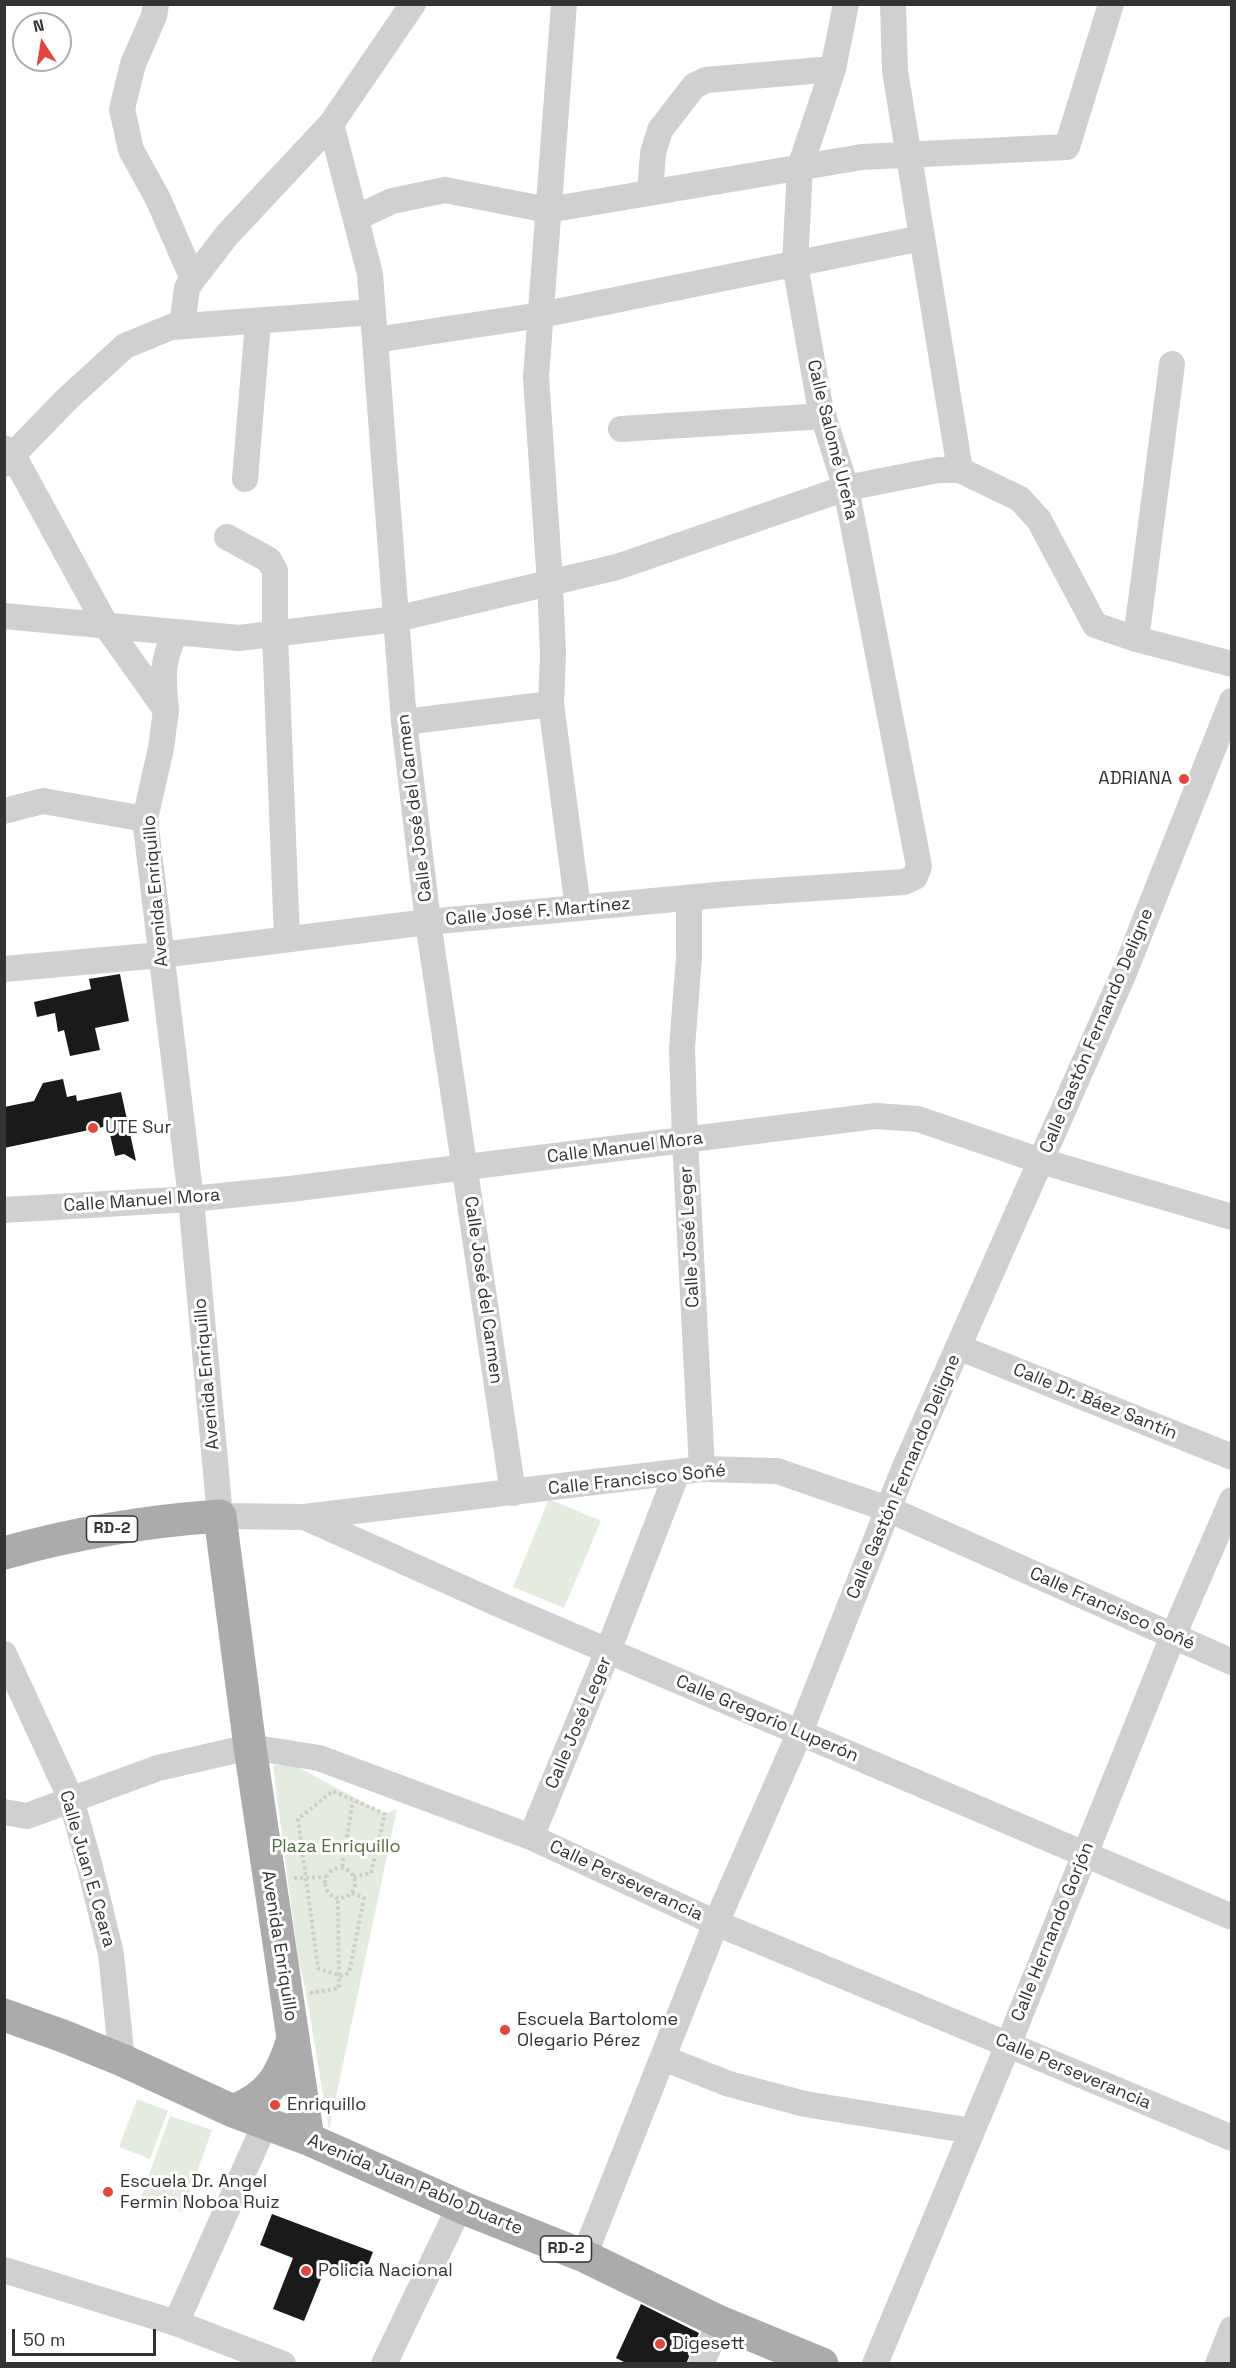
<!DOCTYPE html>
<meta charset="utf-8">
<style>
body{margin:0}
#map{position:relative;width:1236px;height:2368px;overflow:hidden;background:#fff;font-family:"Space Grotesk",sans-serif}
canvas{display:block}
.frame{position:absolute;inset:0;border:6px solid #333;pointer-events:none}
.north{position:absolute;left:12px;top:12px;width:60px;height:60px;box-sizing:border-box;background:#fff;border:2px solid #adadad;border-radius:50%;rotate:348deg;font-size:16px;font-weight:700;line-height:24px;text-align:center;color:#333}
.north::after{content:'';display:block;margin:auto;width:21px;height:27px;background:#e5453a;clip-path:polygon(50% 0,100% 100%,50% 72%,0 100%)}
.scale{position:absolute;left:12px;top:2329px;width:144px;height:27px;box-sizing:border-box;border:3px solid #333;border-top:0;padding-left:8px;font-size:18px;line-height:21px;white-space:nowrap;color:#333;-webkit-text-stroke:4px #fff;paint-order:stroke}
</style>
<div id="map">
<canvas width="1236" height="2368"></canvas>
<div class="frame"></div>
<div class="north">N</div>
<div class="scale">50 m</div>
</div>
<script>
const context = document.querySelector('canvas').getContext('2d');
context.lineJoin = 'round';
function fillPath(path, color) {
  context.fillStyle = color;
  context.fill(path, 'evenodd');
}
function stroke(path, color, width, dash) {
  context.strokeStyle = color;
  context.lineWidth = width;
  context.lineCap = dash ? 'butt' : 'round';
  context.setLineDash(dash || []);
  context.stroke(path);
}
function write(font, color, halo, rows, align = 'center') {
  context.font = font + ' "Space Grotesk",sans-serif';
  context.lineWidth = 6;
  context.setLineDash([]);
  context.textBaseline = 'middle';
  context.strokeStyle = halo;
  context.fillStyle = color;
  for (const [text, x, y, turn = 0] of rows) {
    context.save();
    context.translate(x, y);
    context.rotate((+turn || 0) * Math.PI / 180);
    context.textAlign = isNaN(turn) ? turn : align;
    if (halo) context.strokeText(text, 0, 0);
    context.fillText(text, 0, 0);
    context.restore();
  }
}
fillPath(new Path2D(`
 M549,1499L601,1521L564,1608L513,1587Z
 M290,1763L385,1814L397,1809L329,2130L306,1993L298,1959L273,1766Z
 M137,2099L168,2111L150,2159L119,2147Z
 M170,2116L212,2130L183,2212L141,2197Z`), '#e4ecdf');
fillPath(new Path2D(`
 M120,974L129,1021L95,1028L100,1050L70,1056L64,1030L58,1032L55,1013L37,1017L34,1002L91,989L89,979Z
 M63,1079L67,1097L76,1095L77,1101L121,1092L136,1161L124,1154L115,1156L108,1126L4,1148V1107L34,1101L43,1083Z
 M272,2214L373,2252L363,2277L327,2264L304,2321L273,2309L293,2258L260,2245Z
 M641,2304L699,2333L686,2364H628L616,2358Z`), '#1a1a1a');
stroke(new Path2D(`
 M342,1867L353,1801
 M325 1883a15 15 0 1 1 30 0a15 15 0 1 1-30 0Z
 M294,1878L326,1877
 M352,1893L364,1898L349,1973L340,1976L318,1968L298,1819L333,1791L385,1814L371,1873L353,1877
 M310,1993L339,1988L338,1897`), '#cdcdcd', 4, [3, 3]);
stroke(new Path2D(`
 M156,4L154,16L133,64L122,109L131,150L158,199L193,279
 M564,4L536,377L550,583L553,655L551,704L578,908
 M893,4L895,71L960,470
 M331,124L370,274L404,722L428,922L513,1493
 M650,192L653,153L660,130L694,86L706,80L833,69
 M356,218L392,201L445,190L548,210L862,157L1067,147L1111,4
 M182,326L187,288L193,279L227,235L331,124L413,4
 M375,340L541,315L922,238
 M621,429L824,416
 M4,448L13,455L107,627L166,710L161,748L145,819L191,1199L220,1516L304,1517L702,1469L777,1471L888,1509L1232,1662
 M4,464L67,399L125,346L171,327L373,312
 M245,479L258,322
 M227,537L269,560L275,571V634L287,939
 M4,616L239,638L396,619L617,567L846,488L938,470H960L1020,499L1039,520L1095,625L1136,639L1232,664
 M1136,639L1172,364
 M166,710C163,677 161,664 175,633
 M404,722L551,704
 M4,811L43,801L145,819
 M689,898V957L682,1048L685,1140L702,1469
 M4,969L161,955L428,922L728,894L904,882L915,877L919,866L846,488L820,406L795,264L800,167L833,69L846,4
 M4,1210L191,1199L290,1189L876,1116L918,1119L1041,1161L1232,1217
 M958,1347L1232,1457
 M304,1517L505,1607L1232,1917
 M4,1654L71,1799L90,1867L111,1954L122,2060
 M4,1812L27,1816L158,1768L250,1747L319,1758L531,1837L716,1923L1232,2138
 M531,1837L608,1651L677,1473
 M663,2058L729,2084L805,2104L972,2131
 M584,2256L716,1923L800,1732L904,1469L1124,973L1232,701
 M4,2270L176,2323L283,2364
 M176,2323L266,2122
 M384,2364L460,2206
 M701,2364L720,2322
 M875,2364L1008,2045L1173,1636L1232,1500
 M1218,2364L1232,2329`), '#d0d0d0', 26);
stroke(new Path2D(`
 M4,1553C75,1533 147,1521 220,1516L250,1747L308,2139
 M4,2015L63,2036L122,2060L233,2111L308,2139L466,2209L584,2256L720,2322L822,2364
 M233,2111C271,2096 281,2076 293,2039`), '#ababab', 33);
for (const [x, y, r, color] of [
 [1184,779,6,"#e5453a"],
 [93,1128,6,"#e5453a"],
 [505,2030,6,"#e5453a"],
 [275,2105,6,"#e5453a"],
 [108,2192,6,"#e5453a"],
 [306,2271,6,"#e5453a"],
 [660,2344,6,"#e5453a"]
]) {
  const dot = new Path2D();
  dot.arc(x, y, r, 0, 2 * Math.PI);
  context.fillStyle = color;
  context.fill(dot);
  stroke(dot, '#fff', 2);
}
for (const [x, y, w] of [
 [112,1529,51],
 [566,2249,51]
]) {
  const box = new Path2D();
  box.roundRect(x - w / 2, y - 13, w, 26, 4.5);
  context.fillStyle = '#fff';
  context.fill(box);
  stroke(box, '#333', 1.5);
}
write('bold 16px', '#333', null, [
 ["RD-2",112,1529],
 ["RD-2",566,2249]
]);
write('18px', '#333', '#fff', [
 ["Calle Salomé Ureña",832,440,76],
 ["Calle José del Carmen",415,808,-97],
 ["Avenida Enriquillo",156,891,-95],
 ["Calle José F. Martínez",538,912,-5],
 ["Calle Gastón Fernando Deligne",1097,1031,-67],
 ["Calle Manuel Mora",625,1148,-7],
 ["Calle Manuel Mora",142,1201,-4],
 ["Calle José Leger",690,1237,-93],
 ["Calle José del Carmen",483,1290,82],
 ["Avenida Enriquillo",207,1374,-95],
 ["Calle Dr. Báez Santín",1095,1402,22],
 ["Calle Gastón Fernando Deligne",904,1477,-67],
 ["Calle Francisco Soñé",637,1480,-6],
 ["Calle Francisco Soñé",1112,1609,24],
 ["Calle Gregorio Luperón",767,1719,23],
 ["Calle José Leger",579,1723,-67],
 ["Calle Juan E. Ceara",87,1869,74],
 ["Calle Perseverancia",626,1881,25],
 ["Calle Hernando Gorjón",1053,1932,-68],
 ["Avenida Enriquillo",279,1946,81],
 ["Calle Perseverancia",1073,2072,23],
 ["Avenida Juan Pablo Duarte",415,2185,23]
]);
write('18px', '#333', '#fff', [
 ["ADRIANA",1172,779,"right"],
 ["UTE Sur",105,1128],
 ["Escuela Bartolome",517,2020],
 ["Olegario Pérez",517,2041],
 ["Enriquillo",287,2105],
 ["Escuela Dr. Angel",120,2182],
 ["Fermin Noboa Ruiz",120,2203],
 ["Policia Nacional",318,2271],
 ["Digesett",672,2344]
], 'left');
write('18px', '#4f6f3f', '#fff', [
 ["Plaza Enriquillo",336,1847]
]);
</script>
